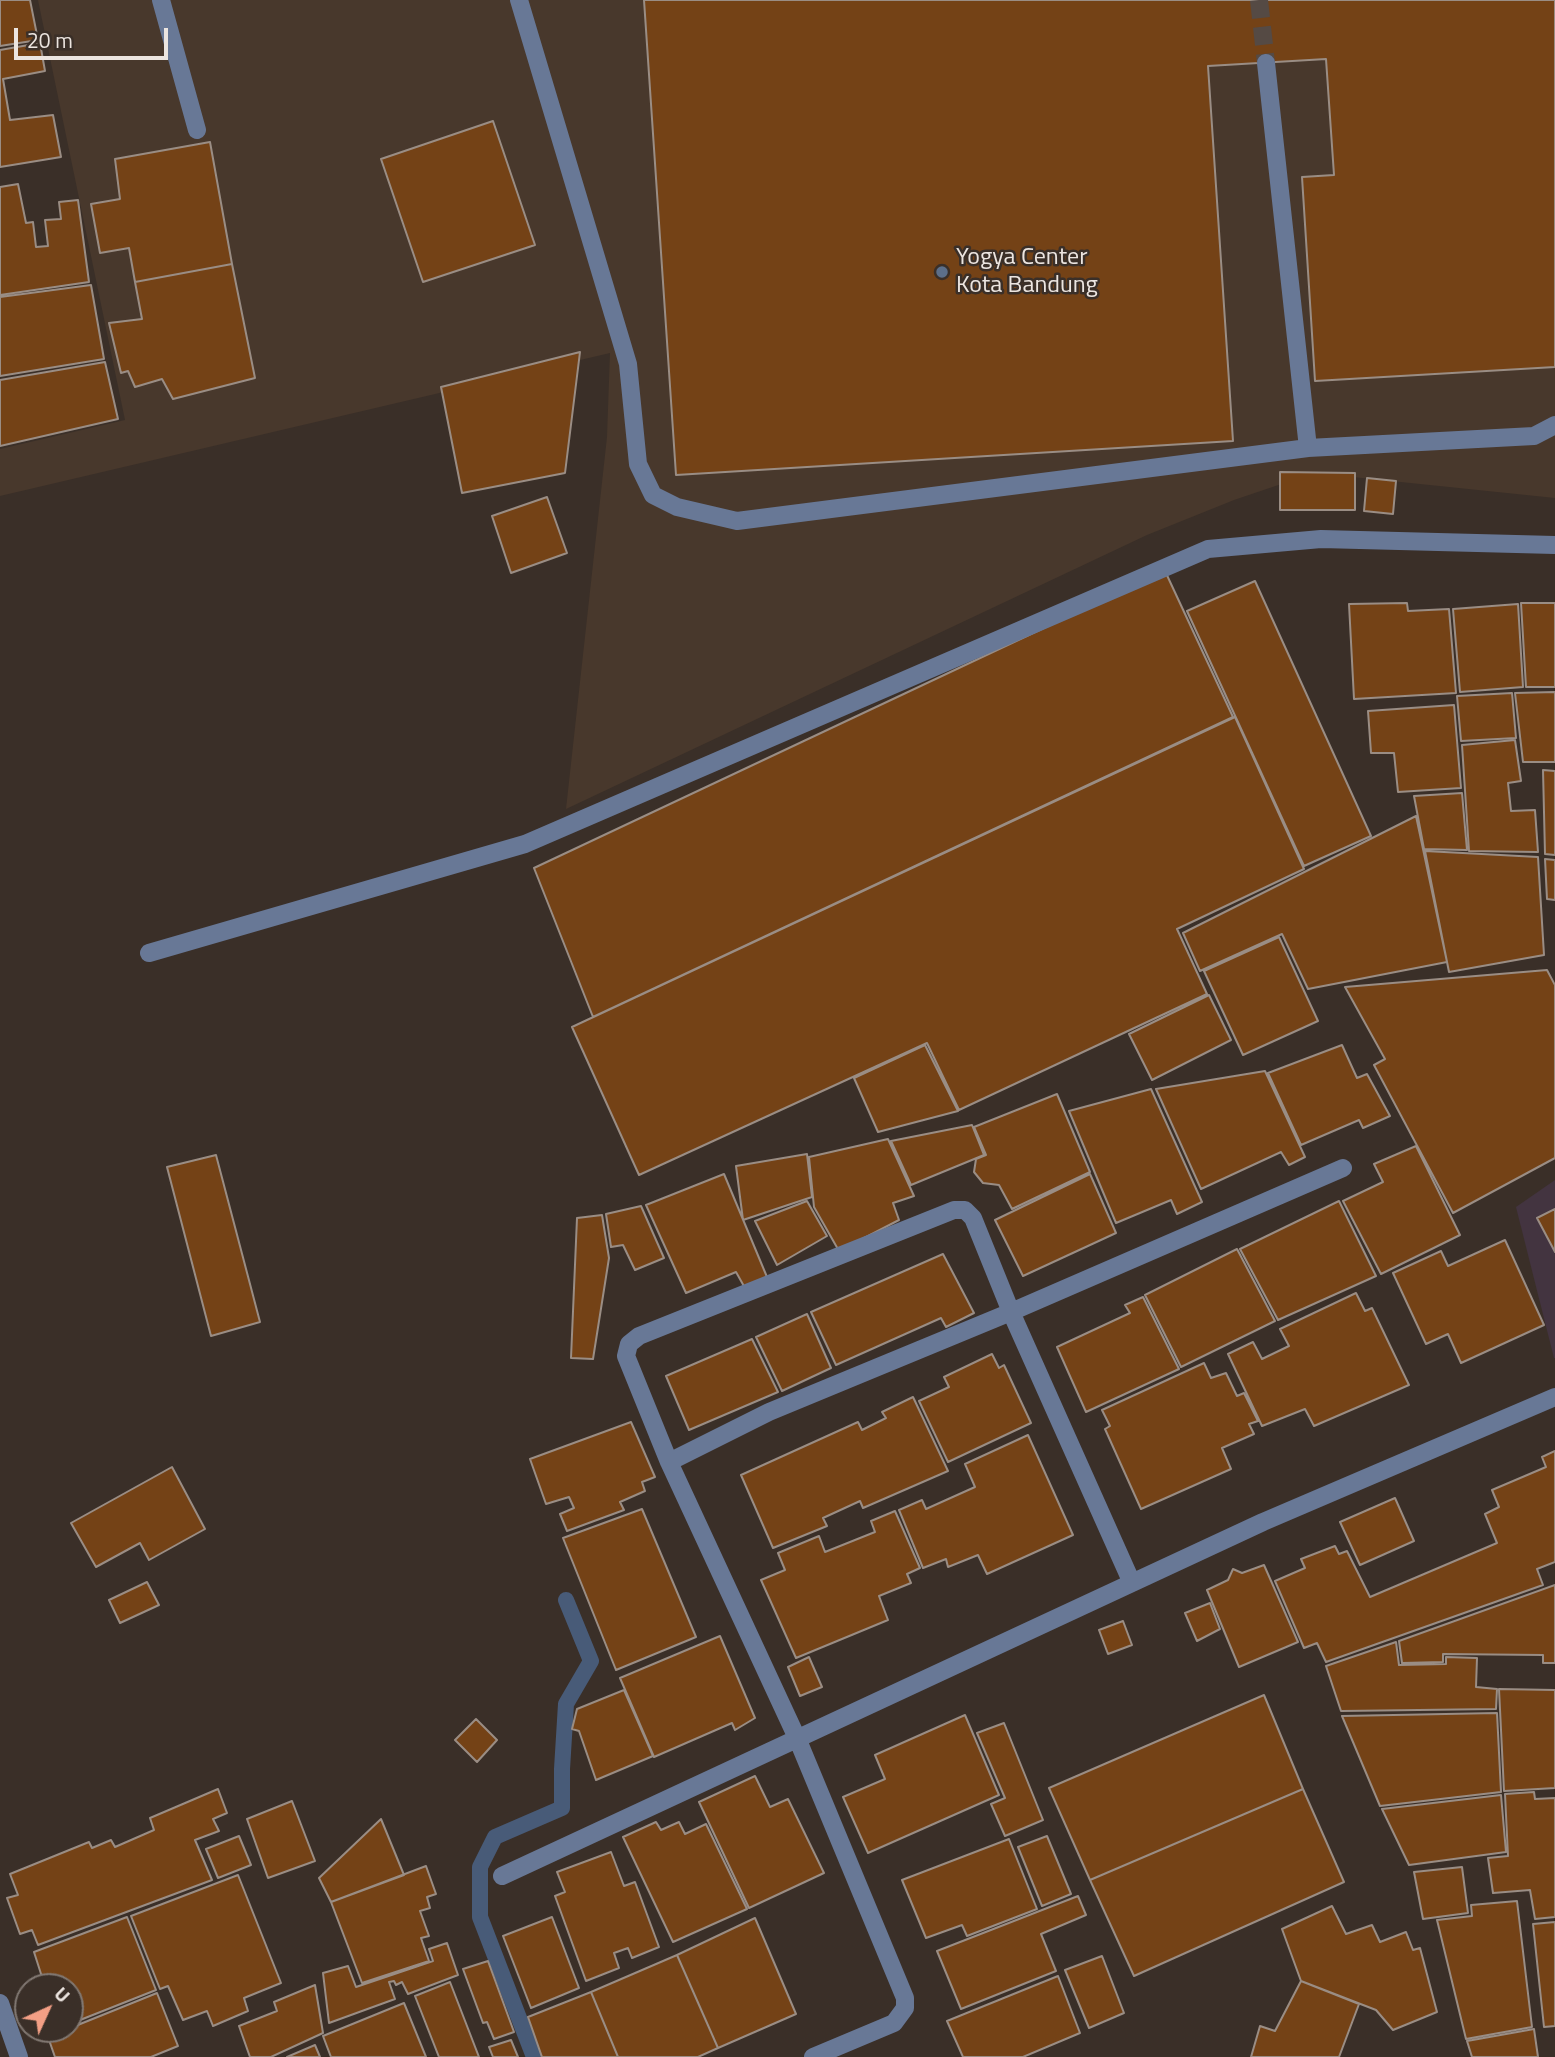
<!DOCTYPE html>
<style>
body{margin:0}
#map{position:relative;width:1555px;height:2057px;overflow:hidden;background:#3a2f28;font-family:"Titillium Web",sans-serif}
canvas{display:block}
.north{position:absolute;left:14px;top:1973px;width:70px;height:70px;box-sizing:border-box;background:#3a2f28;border:2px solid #817872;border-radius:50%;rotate:45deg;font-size:19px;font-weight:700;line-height:28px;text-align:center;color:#ece5e0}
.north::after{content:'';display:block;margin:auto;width:24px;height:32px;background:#f39f85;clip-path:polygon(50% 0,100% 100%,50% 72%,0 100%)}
.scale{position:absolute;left:14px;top:28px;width:154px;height:32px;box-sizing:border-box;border:4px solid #ece5e0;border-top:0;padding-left:9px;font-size:21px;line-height:24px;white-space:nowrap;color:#ece5e0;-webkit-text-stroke:5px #3a2f28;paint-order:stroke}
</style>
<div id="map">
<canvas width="1555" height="2057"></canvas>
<div class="north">U</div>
<div class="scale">20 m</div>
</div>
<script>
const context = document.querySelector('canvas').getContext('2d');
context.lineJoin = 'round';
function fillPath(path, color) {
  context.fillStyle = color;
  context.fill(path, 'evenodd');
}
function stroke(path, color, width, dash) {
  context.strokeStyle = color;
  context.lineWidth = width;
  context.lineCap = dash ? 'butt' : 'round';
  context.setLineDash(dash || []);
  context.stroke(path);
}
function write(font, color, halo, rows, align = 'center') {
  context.font = font + ' "Titillium Web",sans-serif';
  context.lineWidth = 5;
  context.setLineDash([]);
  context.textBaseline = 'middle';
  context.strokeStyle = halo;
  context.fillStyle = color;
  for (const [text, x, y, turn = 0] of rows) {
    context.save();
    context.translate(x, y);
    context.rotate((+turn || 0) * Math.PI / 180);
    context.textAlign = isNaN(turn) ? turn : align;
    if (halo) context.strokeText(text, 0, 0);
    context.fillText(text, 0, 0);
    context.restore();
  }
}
fillPath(new Path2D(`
 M1555,1180V1358H1554L1516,1207Z`), '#433440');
fillPath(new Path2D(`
 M38,0H1555V498L1314,473L1234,500L1147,535L566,809L607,437L610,353L0,496V449L125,420Z`), '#48382c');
stroke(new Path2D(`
 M534,2057L480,1917V1867L495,1837L562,1808V1769L566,1704L591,1661L566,1600`), '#485b78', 16);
const building = new Path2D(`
 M0,0H30L38,40L0,46Z
 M644,0H1555V367L1315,381L1302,177L1334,175L1326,59L1208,66L1233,441L676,475Z
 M40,43L45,71L3,79L10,120L53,115L61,157L0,167V50Z
 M493,121L535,245L423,282L381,159Z
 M210,142L232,264L135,282L129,248L100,253L91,204L120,199L115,159Z
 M18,184L26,223L33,222L36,247L48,246L45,220L61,219L59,202L78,200L89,282L0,295V187Z
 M232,264L255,378L173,399L162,379L135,387L128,371L121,373L109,323L142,319L135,282Z
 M91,285L104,359L0,376V297Z
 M580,352L565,473L462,493L441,387Z
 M105,362L118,419L0,446V380Z
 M1280,472L1355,473V510H1280Z
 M1367,478L1396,481L1393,514L1364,511Z
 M547,497L567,553L511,573L492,516Z
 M1165,571L1233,717L593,1017L534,868Z
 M1255,581L1371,836L1304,866L1187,611Z
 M1407,603L1408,611L1449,609L1456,693L1354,699L1349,604Z
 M1521,603H1555V687H1526Z
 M1518,604L1523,687L1460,692L1453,609Z
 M1555,692V762H1523L1515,693Z
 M1512,693L1516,738L1461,741L1457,696Z
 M1454,705L1461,788L1398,792L1394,753H1371L1368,711Z
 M1235,717L1304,869L1177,929L1207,994L959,1110L927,1043L639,1175L572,1027Z
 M1515,740L1521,781L1508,783L1511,811L1535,810L1538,852L1469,851L1462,745Z
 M1543,770L1555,771V855L1545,854Z
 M1462,793L1467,850L1424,849L1414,796Z
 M1416,816L1447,962L1308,989L1282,934L1200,971L1183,933Z
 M1425,851L1538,857L1544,955L1449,972Z
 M1545,859L1555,860V900L1547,899Z
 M1279,937L1318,1021L1243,1055L1204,971Z
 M1547,970L1555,985V1158L1453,1213L1374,1065L1385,1059L1345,987Z
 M1209,995L1231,1040L1152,1080L1129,1034Z
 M925,1045L958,1111L878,1132L854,1078Z
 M1342,1045L1357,1078L1367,1074L1390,1116L1363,1128L1359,1120L1301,1145L1268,1073Z
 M1265,1071L1305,1157L1289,1165L1281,1152L1201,1189L1156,1089Z
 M1151,1089L1202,1202L1177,1214L1171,1200L1116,1223L1069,1111Z
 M1057,1094L1090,1172L1012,1209L999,1185L983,1183L974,1172L976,1159L986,1155L974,1127Z
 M972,1125L984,1155L911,1185L891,1141Z
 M888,1139L914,1196L893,1203L899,1220L839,1251L814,1207L809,1157Z
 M1416,1146L1460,1235L1381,1274L1343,1201L1383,1182L1374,1164Z
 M807,1154L812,1197L743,1220L736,1166Z
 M216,1155L260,1322L211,1336L167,1167Z
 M724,1174L767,1277L745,1288L736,1272L686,1293L646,1205Z
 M1090,1174L1116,1233L1023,1276L995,1220Z
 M807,1201L827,1236L777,1265L755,1221Z
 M1339,1201L1376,1276L1278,1320L1240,1249Z
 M641,1206L664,1258L635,1270L623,1245L611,1247L606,1214Z
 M1555,1209V1252L1537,1218Z
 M602,1215L609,1258L593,1359L571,1358L577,1218Z
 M1505,1240L1544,1325L1461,1363L1448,1334L1426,1344L1393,1273L1441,1251L1448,1266Z
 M1237,1249L1275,1321L1181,1367L1145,1295Z
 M943,1254L974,1313L946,1327L941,1318L836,1365L811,1312Z
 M1356,1293L1365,1311L1372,1308L1409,1385L1314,1426L1305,1409L1262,1426L1228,1354L1253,1342L1262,1359L1289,1346L1280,1329Z
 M1143,1297L1179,1369L1086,1412L1057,1347L1130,1313L1125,1305Z
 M807,1314L831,1368L782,1391L756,1337Z
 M752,1339L778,1392L689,1430L666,1376Z
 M992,1354L999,1368L1004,1365L1031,1423L948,1462L919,1401L949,1387L944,1377Z
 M1204,1363L1211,1378L1226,1373L1237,1396L1244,1393L1258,1421L1249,1424L1254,1434L1222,1448L1231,1469L1141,1509L1105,1429L1110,1426L1102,1410Z
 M913,1397L948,1471L863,1508L860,1501L823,1518L827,1526L773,1548L741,1475L858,1422L862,1430L886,1418L882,1412Z
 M631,1422L655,1477L642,1482L645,1491L620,1502L624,1510L567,1531L560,1514L574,1508L569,1497L546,1504L530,1459Z
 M1028,1435L1073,1535L987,1574L978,1555L948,1567L946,1559L923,1568L899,1510L922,1500L926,1509L975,1487L965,1464Z
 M1555,1451V1562L1537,1569L1543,1585L1326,1662L1317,1643L1304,1648L1275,1581L1305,1568L1301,1559L1335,1546L1339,1554L1347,1551L1370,1597L1497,1543L1485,1514L1499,1507L1492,1490L1546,1467L1542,1457Z
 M172,1467L205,1529L149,1560L140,1543L96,1567L71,1523Z
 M1395,1498L1414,1541L1360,1565L1340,1522Z
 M642,1509L696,1637L616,1670L563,1538Z
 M895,1511L920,1568L907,1574L911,1583L879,1596L888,1620L796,1658L761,1580L785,1570L778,1553L819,1536L825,1552L875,1532L871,1521Z
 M1264,1565L1298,1642L1239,1667L1207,1590L1228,1580L1233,1569L1242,1573Z
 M147,1582L159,1605L120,1623L109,1600Z
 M1555,1585V1663H1543V1655L1443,1654V1662L1402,1663L1399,1641Z
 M1210,1603L1220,1629L1197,1641L1185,1613Z
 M1123,1621L1132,1645L1108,1654L1099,1630Z
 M720,1636L755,1718L735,1730L732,1723L654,1757L620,1678Z
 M1396,1642L1399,1665L1446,1664V1657L1477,1658L1476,1687L1497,1689L1496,1709L1341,1711L1326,1666Z
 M809,1657L822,1687L800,1696L788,1667Z
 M1499,1689L1555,1690V1788L1504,1791Z
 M624,1690L653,1756L596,1780L579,1731L572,1729L577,1709Z
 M1264,1695L1303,1789L1090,1880L1049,1788Z
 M1497,1713L1501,1792L1380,1806L1342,1716Z
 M965,1715L999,1795L868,1853L843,1797L885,1779L875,1755Z
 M476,1719L497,1740L477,1762L455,1740Z
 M1004,1723L1043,1820L1005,1836L991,1804L1005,1798L977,1733Z
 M755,1776L770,1807L788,1799L824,1873L749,1908L699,1802Z
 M218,1789L227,1813L213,1819L219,1831L195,1840L212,1880L38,1945L32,1930L20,1934L7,1898L18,1895L10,1874L89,1842L92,1848L111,1840L115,1847L154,1830L150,1818Z
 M1303,1789L1344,1882L1134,1976L1090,1880Z
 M1534,1792L1535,1799L1555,1798V1917L1535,1919L1530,1890L1493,1893L1488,1858L1508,1856L1505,1794Z
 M1501,1795L1506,1852L1409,1865L1382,1809Z
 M292,1801L315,1861L268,1878L247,1819Z
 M381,1819L404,1875L331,1902L319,1878Z
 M656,1822L661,1830L679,1822L685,1834L706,1824L747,1909L673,1942L623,1837Z
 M239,1836L251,1865L218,1878L206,1849Z
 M1047,1836L1071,1894L1042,1906L1018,1847Z
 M1009,1839L1037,1909L967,1936L962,1925L926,1938L902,1880Z
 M611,1852L624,1886L635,1882L659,1947L632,1958L628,1948L614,1953L619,1968L586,1981L555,1896L565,1892L557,1872Z
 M426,1866L436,1894L427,1897L430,1908L420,1911L429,1936L421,1938L429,1961L362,1983L331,1902Z
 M1462,1867L1468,1913L1423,1919L1414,1872Z
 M238,1875L281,1983L244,1998L248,2011L213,2026L207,2011L183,2020L168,1986L160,1989L131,1916Z
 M1078,1896L1086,1915L1041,1934L1056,1971L961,2009L937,1951Z
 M1517,1901L1532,2027L1466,2039L1437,1920L1472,1916L1471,1905Z
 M1332,1906L1346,1934L1372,1925L1380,1942L1406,1932L1413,1950L1420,1948L1437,2012L1393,2030L1376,2010L1301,1981L1282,1929Z
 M127,1917L156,1990L70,2024V1987H32L30,1981L42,1977L34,1952Z
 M552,1917L579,1988L531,2008L503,1936Z
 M755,1918L796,2014L718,2048L677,1955Z
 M1555,1922V2026L1544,2027L1533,1924Z
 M447,1943L458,1975L408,1994L402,1982L396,1985L394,1981L389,1982L395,1999L329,2023L323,1973L348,1966L356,1987L433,1961L429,1949Z
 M677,1955L718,2048L698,2057H618L591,1992Z
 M1102,1956L1124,2013L1089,2028L1065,1970Z
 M488,1961L514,2032L494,2039L487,2022L483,2023L463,1969Z
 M1058,1976L1080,2033L1023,2057H963L947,2021Z
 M1301,1981L1359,2004L1339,2057H1251L1260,2026L1275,2031Z
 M450,1982L479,2057H439L415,1996Z
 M315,1985L323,2033L271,2057H250L239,2026L277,2011L274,2002Z
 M591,1992L618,2057H542L528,2017Z
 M157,1993L178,2046L151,2057H55L48,2037Z
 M404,2003L426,2057H331L323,2036Z
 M1534,2029L1538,2057H1472L1467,2041Z
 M511,2040L518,2057H493L489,2047Z
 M315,2045L320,2057H287Z`);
fillPath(building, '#744216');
stroke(building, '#9a8d84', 2);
stroke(new Path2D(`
 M1259,0L1266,63`), '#554a44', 18, [18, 9]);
stroke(new Path2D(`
 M161,0L197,130
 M519,0L628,364L638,464L653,495L677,507L737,521L1308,448L1534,436L1555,425
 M1266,63L1308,448
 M149,953L525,844L1208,549L1321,539L1555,545
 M669,1462L769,1412L1011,1312L1343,1168
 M502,1876L1263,1522L1555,1397
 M0,2003L19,2057
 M813,2057L894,2023L905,2008V1998L797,1738L669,1462L626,1356L629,1344L639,1336L954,1210H965L973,1218L1011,1312L1132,1583`), '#687896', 18);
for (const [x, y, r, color] of [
 [942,272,7,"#5c6f8a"]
]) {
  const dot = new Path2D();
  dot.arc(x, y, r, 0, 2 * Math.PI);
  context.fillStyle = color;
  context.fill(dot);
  stroke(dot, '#3a2f28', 2.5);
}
write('24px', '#ece5e0', '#3a2f28', [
 ["Yogya Center",956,258],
 ["Kota Bandung",956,286]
], 'left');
</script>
